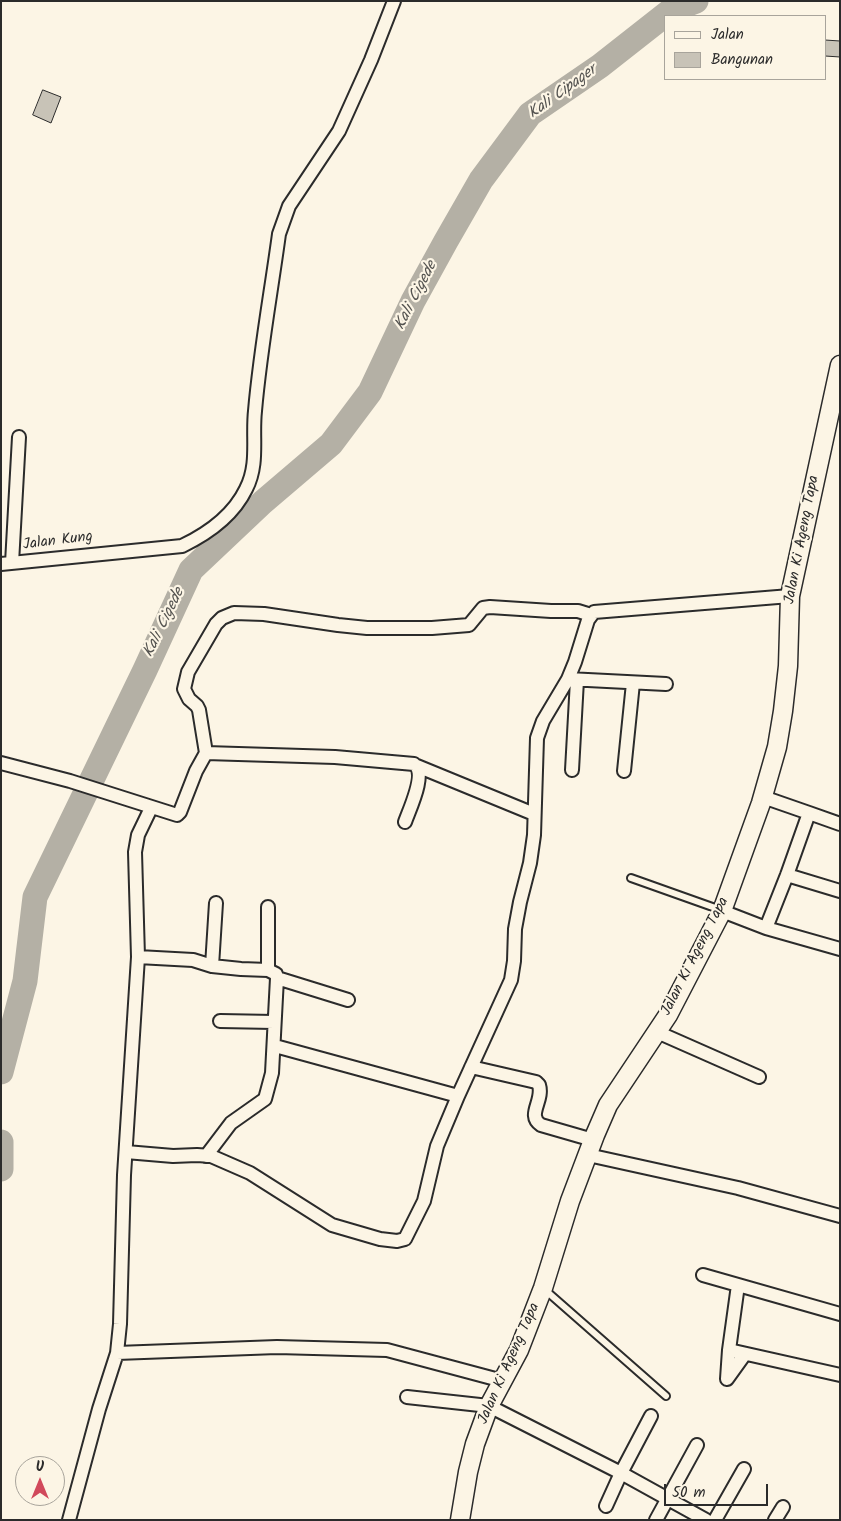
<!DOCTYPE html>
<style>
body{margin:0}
#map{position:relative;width:841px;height:1521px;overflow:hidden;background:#fcf5e5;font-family:Kalam,sans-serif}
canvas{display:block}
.frame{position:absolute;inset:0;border:2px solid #2b2b2b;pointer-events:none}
.legend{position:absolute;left:664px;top:15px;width:162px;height:65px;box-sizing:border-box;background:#fcf5e5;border:1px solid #a8a49b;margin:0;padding:6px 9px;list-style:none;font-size:15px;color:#2b2b2b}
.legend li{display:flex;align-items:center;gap:10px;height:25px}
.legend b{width:25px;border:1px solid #a8a49b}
.north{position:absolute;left:15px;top:1456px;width:50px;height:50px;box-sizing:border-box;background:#fcf5e5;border:1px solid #a8a49b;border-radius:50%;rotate:0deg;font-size:14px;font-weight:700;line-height:20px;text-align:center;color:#2b2b2b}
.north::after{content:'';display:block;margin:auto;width:18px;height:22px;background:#d1495b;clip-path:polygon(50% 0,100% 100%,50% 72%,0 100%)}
.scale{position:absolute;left:664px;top:1484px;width:104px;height:22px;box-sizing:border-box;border:2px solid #2b2b2b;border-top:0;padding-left:6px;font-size:15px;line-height:18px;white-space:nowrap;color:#2b2b2b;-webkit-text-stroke:4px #fcf5e5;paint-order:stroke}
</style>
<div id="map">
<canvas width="841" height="1521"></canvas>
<div class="frame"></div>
<ul class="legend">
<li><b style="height:6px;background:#fcf5e5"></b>Jalan</li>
<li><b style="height:14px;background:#c8c3b7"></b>Bangunan</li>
</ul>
<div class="north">U</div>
<div class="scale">50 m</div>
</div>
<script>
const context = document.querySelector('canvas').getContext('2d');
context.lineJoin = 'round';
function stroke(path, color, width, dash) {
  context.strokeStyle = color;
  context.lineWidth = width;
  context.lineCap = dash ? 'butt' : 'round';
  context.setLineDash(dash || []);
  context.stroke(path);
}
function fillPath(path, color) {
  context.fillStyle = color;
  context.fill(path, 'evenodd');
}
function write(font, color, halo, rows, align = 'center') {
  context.font = font + ' Kalam,sans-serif';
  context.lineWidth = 4.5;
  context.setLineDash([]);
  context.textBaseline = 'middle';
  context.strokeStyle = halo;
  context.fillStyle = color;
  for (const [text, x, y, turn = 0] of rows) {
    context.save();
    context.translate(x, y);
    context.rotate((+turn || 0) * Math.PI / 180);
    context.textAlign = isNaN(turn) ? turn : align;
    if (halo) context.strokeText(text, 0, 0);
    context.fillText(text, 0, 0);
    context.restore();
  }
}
stroke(new Path2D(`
 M1,1072L25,981L35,897L145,670L191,570L263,502L331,444L370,392L413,301L446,241L481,180L530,114L600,66L670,11L696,1
 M1,1142V1169`), '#b4b0a5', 25);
const building = new Path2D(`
 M825,40L840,41V57L825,56Z
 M43,90L61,97L51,123L33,115Z`);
fillPath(building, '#c8c3b7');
stroke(building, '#2b2b2b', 1);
const lane = new Path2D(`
 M631,878L721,910
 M544,1289L666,1396`);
const street = new Path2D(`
 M12,563L19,437
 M1,564L182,546C207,534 233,516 246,489C259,464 252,438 255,411C260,352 271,293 279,234L289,206L339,131L371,60L394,1
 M568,679L666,684
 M206,753L335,757L414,764C427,773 410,808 405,822
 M1,763L70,781L177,815L180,812L196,771L206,753L199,710L197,706L189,699L184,689L188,672L216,624L222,618L234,613L264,614L338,625L367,628H432L469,625L483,608L490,607L551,611H578L591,615
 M417,766L534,814
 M572,770L577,680
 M624,771L633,683
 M763,797L809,813L787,875L766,928
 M809,813L840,824
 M787,875L840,891
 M722,911L766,928L840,949
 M138,957L193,960L212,966L241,969L268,970
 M212,966L216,903
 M277,978L348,1000
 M220,1021L274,1022
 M657,1032L759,1077
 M275,1046L458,1096
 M471,1067L536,1082L539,1085C544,1101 526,1115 541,1125L593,1140
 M126,1152L173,1156L197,1155L211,1156L250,1173L332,1225L380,1239L397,1241L405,1239L424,1201L437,1146L458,1096L511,980L514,961L515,929L520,902L530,863L534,835L537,738L543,721L568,679L575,662L588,620L594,612L790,596
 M588,1155L738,1188L840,1216
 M206,1156L231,1123L265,1099L272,1073L277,978L276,974L268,970V907
 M703,1275L840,1314
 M738,1285L729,1350L840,1375
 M729,1350L727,1379L745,1354
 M117,1353L277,1347L387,1350L503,1381
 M407,1397L489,1406L621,1473L706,1520
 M606,1506L621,1473L651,1416
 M69,1520L99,1409L117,1353L120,1324L124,1175L138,957L135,852L138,835L151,808
 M656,1520L697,1445
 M715,1520L744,1469
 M775,1520L783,1507`);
const secondary = new Path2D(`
 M460,1520L468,1472L475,1444L489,1406L519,1350L543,1288L570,1201L595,1135L608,1105L668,1015L722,911L761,803L777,747L783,711L788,666L790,596L840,365`);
stroke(lane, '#2b2b2b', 10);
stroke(street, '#2b2b2b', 16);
stroke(secondary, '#2b2b2b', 21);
stroke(lane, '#fcf5e5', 6);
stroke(street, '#fcf5e5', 12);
stroke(secondary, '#fcf5e5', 18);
write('15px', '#2b2b2b', '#fcf5e5', [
 ["Jalan Ki Ageng Tapa",803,540,-79],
 ["Jalan Kung",58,542,-7],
 ["Jalan Ki Ageng Tapa",696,957,-63],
 ["Jalan Ki Ageng Tapa",510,1364,-66]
]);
write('italic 16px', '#545350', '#fcf5e5', [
 ["Kali Cipager",563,93,-36],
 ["Kali Cigede",417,296,-63],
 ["Kali Cigede",165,623,-64]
]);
</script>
